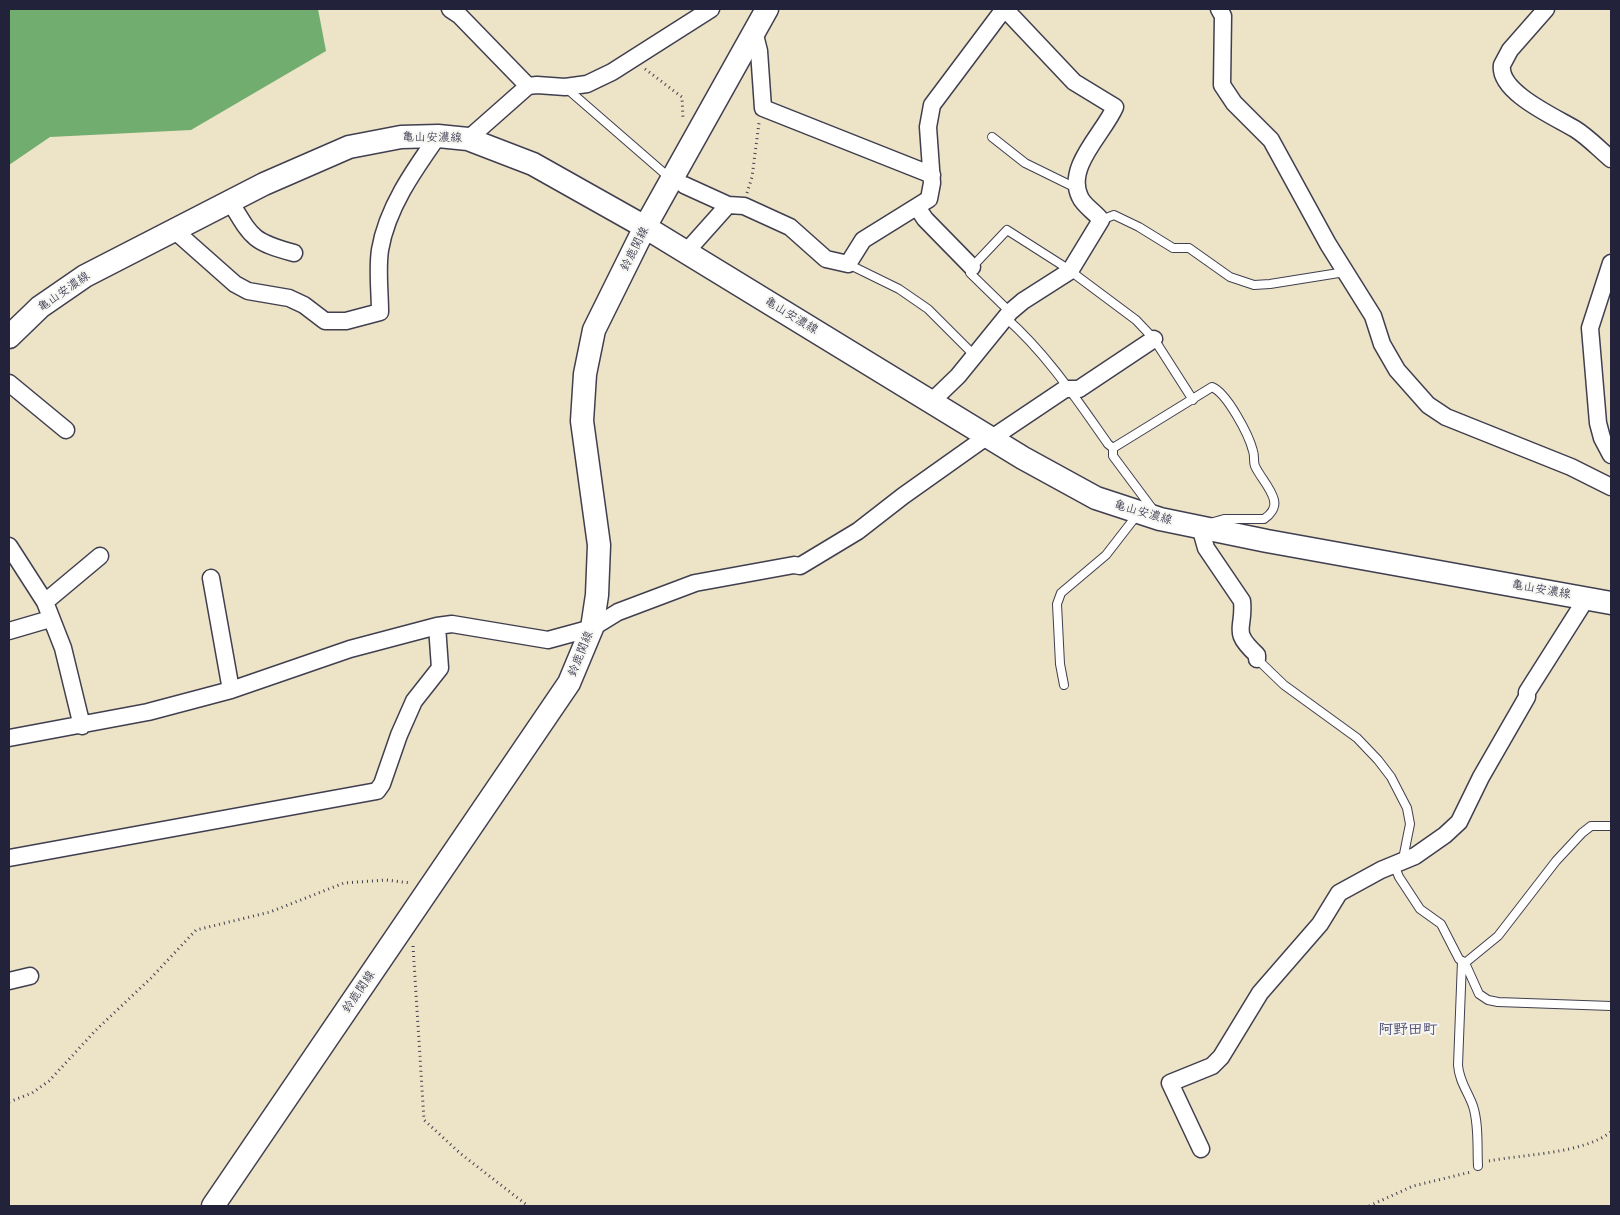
<!DOCTYPE html>
<meta charset="utf-8">
<style>
body{margin:0}
#map{position:relative;width:1620px;height:1215px;overflow:hidden;background:#ede3c6;font-family:"Balsamiq Sans",sans-serif}
canvas{display:block}
.frame{position:absolute;inset:0;border:10px solid #22223b;pointer-events:none}
</style>
<div id="map">
<canvas width="1620" height="1215"></canvas>
<div class="frame"></div>
</div>
<script>
const context = document.querySelector('canvas').getContext('2d');
context.lineJoin = 'round';
function fillPath(path, color) {
  context.fillStyle = color;
  context.fill(path, 'evenodd');
}
function stroke(path, color, width, dash) {
  context.strokeStyle = color;
  context.lineWidth = width;
  context.lineCap = dash ? 'butt' : 'round';
  context.setLineDash(dash || []);
  context.stroke(path);
}
function write(font, color, halo, rows, align = 'center') {
  context.font = font + ' "Balsamiq Sans","Klee One",sans-serif';
  context.lineWidth = 4;
  context.setLineDash([]);
  context.textBaseline = 'middle';
  context.strokeStyle = halo;
  context.fillStyle = color;
  for (const [text, x, y, turn = 0] of rows) {
    context.save();
    context.translate(x, y);
    context.rotate((+turn || 0) * Math.PI / 180);
    context.textAlign = isNaN(turn) ? turn : align;
    if (halo) context.strokeText(text, 0, 0);
    context.fillText(text, 0, 0);
    context.restore();
  }
}
fillPath(new Path2D(`
 M9,9H318L326,51L191,130L50,137L9,165Z`), '#71ad6e');
const service = new Path2D(`
 M565,87L664,173
 M992,137L1025,163L1076,188
 M1101,220L1114,215L1139,227L1173,248H1189L1230,277L1254,285L1270,284L1345,272
 M848,264L899,289L928,309L975,356
 M1010,312L970,273L972,267L1007,230L1065,267L1136,320L1154,339L1193,400
 M1006,318C1047,354 1077,400 1108,444L1113,448V456L1154,511
 M1113,448L1212,387C1227,393 1249,435 1253,451C1255,456 1253,461 1255,466C1260,477 1271,488 1274,500C1276,508 1270,515 1264,519H1224L1210,523
 M1257,659L1284,685L1357,738L1378,760L1391,777L1407,808L1410,824L1403,859
 M1064,685L1060,664L1057,604L1061,593L1106,555L1137,515
 M1394,865L1399,877L1420,909L1441,924L1459,959L1465,963L1479,994L1488,1000L1498,1002L1611,1006
 M1462,961L1458,1065C1459,1081 1468,1092 1473,1106C1479,1125 1477,1147 1478,1166
 M1465,963L1498,936L1556,861L1582,833L1591,826H1611`);
const minor = new Path2D(`
 M450,9L459,15L528,86
 M1219,9L1223,16L1222,85L1234,103L1271,140L1328,244L1373,316L1382,344L1397,370L1428,405L1446,417L1571,467L1611,487
 M1546,9L1510,50L1502,65C1498,92 1555,117 1575,129C1588,137 1599,149 1611,159
 M754,31L759,51L763,108L932,175
 M468,139L528,86L537,85L565,87L587,84L612,72L711,9
 M684,185L728,205L744,206L790,227L826,259L848,264L863,240L929,199L932,183L928,127L932,105L1004,9
 M231,203C252,238 253,242 294,253
 M917,207L925,219L972,267
 M174,230L235,284L248,291L289,298L304,305L325,321H346L380,312C380,292 377,270 380,250C387,208 414,170 438,136
 M686,252L728,205
 M1611,263L1590,328L1598,423L1602,438L1611,455
 M9,383L66,430
 M931,402L958,376L1010,312L1023,301L1070,271L1101,220C1095,212 1084,206 1080,197C1065,167 1104,133 1115,107L1074,82L1005,9
 M992,438L1065,389H1079L1154,339
 M1200,527L1206,548L1242,601C1245,630 1230,630 1257,655V659
 M9,546L45,602L63,648L82,726
 M211,578L231,690
 M45,602L100,556
 M9,631L50,619
 M9,738L148,712L231,690L350,649L437,626L452,624L548,640L592,628L618,612L695,583L794,565L800,566L858,531L903,496L989,435
 M9,858L377,791L382,784L399,735L414,701L440,668L437,626
 M9,981L30,976
 M1201,1149L1170,1083L1212,1066L1221,1057L1260,993L1320,924L1339,893L1381,870L1415,856L1445,835L1459,822L1481,777L1527,697V692L1586,599`);
const secondary = new Path2D(`
 M9,337L40,307L85,276L264,184L349,147L401,137L438,136L468,139L533,164L645,227L1023,458L1096,498L1160,519L1267,541L1611,603
 M213,1206L569,683L592,628L597,595L599,545L582,421L585,374L594,330L645,227L767,9`);
stroke(service, '#403f50', 10);
stroke(minor, '#403f50', 19);
stroke(secondary, '#403f50', 25);
stroke(new Path2D(`
 M645,69L682,97L683,119
 M747,193L752,177L759,123
 M413,946L424,1120L461,1154L528,1206
 M9,1102L32,1093L49,1081L96,1030L151,978L196,930L270,912L344,883L386,880L411,883
 M1489,1161C1524,1154 1582,1154 1611,1132
 M1369,1206L1413,1186L1471,1172`), '#403f50', 3, [1, 4]);
stroke(service, '#fff', 8);
stroke(minor, '#fff', 16);
stroke(secondary, '#fff', 22);
write('12px', '#22223b', '#f6f6f2', [
 ["亀山安濃線",432,138,1],
 ["鈴鹿関線",635,249,-63],
 ["亀山安濃線",64,292,-35],
 ["亀山安濃線",791,316,31],
 ["亀山安濃線",1143,513,16],
 ["亀山安濃線",1541,590,10],
 ["鈴鹿関線",581,654,-68],
 ["鈴鹿関線",359,992,-56]
]);
write('bold 15px', '#514e72', '#f6f6f2', [
 ["阿野田町",1408,1030]
]);
</script>
